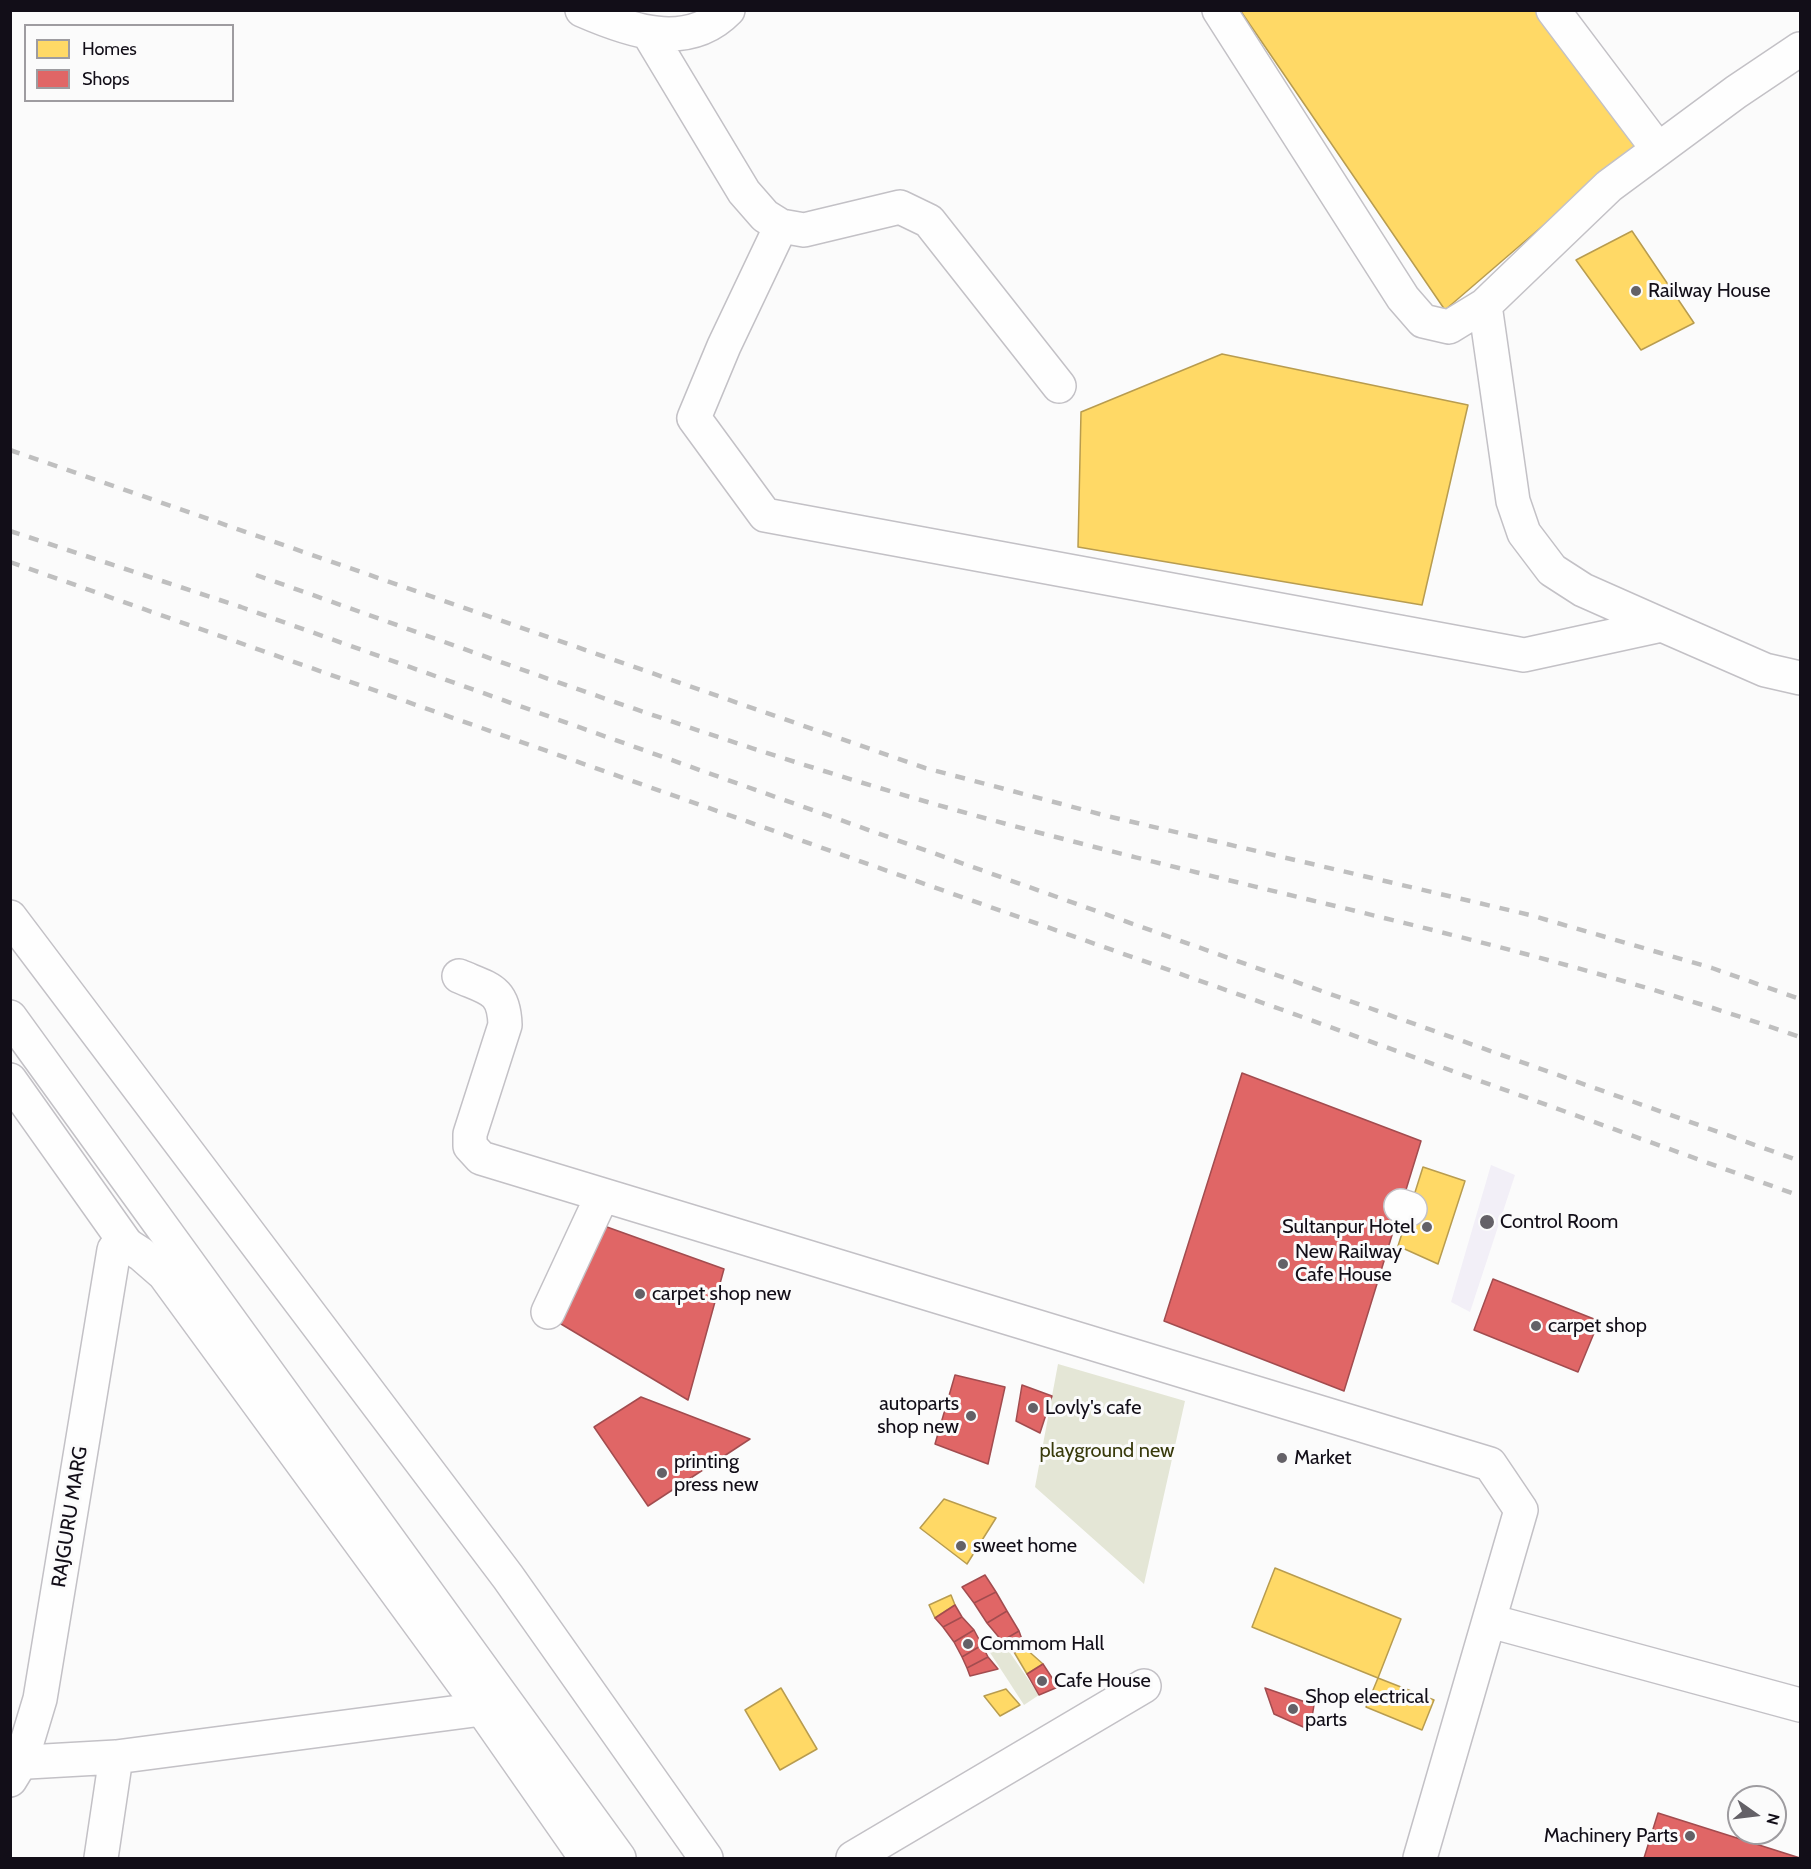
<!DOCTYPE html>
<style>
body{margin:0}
#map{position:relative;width:1811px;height:1869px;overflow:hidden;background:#fbfbfb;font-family:Cabin,sans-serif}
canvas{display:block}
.frame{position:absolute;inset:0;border:12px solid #120e18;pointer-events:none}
.legend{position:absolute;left:24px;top:24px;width:210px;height:78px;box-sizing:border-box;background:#fbfbfb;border:2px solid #9e9ca0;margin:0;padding:8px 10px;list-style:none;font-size:18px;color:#120e18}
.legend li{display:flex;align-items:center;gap:12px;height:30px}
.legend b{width:30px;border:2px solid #9e9ca0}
.north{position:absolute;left:1727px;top:1785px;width:60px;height:60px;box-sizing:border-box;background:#fbfbfb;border:2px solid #9e9ca0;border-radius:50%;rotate:104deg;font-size:16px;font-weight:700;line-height:24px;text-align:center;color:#120e18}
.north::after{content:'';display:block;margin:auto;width:21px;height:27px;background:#646167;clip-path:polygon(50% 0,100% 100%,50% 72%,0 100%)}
</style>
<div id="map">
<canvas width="1811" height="1869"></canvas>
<div class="frame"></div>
<ul class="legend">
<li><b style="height:16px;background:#ffd966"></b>Homes</li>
<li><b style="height:16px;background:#e06666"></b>Shops</li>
</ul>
<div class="north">N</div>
</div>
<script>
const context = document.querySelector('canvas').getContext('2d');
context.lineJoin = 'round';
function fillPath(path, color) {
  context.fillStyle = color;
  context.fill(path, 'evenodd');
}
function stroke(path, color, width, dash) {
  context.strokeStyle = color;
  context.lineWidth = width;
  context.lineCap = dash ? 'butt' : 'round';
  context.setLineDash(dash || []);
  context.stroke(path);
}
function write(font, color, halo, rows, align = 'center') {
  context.font = font + ' Cabin,sans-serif';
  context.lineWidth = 6;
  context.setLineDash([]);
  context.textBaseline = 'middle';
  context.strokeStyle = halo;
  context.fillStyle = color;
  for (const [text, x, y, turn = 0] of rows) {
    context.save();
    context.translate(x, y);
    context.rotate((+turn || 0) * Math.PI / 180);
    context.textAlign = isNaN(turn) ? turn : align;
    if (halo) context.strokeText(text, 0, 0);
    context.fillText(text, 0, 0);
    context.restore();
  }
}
fillPath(new Path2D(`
 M1491,1165L1515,1175L1470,1312L1451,1302Z`), '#f2eff7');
fillPath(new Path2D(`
 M1058,1364L1185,1401L1144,1584L1035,1487Z
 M1002,1641L1039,1695L1024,1705L987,1648Z`), '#e4e6d6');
const homes = new Path2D(`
 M1240,10H1550L1638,144L1445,310Z
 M1632,231L1694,323L1641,350L1576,260Z
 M1222,354L1468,405L1422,605L1078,547L1081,412Z
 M1423,1167L1465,1181L1438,1264L1398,1246Z
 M944,1499L996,1518L967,1564L920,1528Z
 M1275,1568L1401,1619L1378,1678L1252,1627Z
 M951,1595L955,1605L935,1618L929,1605Z
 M1025,1648L1043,1664L1027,1674L1014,1652Z
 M1378,1678L1434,1700L1422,1730L1366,1707Z
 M781,1688L817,1749L780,1770L745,1710Z
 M1006,1689L1020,1705L1000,1716L984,1696Z`);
fillPath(homes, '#ffd966');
stroke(homes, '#b89c4f', 1.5);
const shops = new Path2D(`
 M1242,1073L1421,1141L1344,1391L1164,1321Z
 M593,1222L724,1269L688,1400L551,1318Z
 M1493,1279L1599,1321L1578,1372L1474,1330Z
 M955,1375L1005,1387L988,1464L935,1444Z
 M1022,1385L1052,1396L1040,1433L1016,1421Z
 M641,1397L680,1412L750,1439L648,1506L594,1427Z
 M985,1575L996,1592L974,1603L962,1587Z
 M996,1592L1007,1611L987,1623L974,1603Z
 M955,1605L962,1617L943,1627L935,1618Z
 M1007,1611L1019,1631L1002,1641L987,1623Z
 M962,1617L974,1630L954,1642L943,1627Z
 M974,1630L982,1645L962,1657L954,1642Z
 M1019,1631L1025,1648L1014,1652L1002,1641Z
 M982,1645L988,1657L967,1668L962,1657Z
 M988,1657L998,1669L970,1676L967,1668Z
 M1043,1664L1058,1687L1039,1695L1027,1674Z
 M1265,1688L1314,1705L1310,1730L1274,1714Z
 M1658,1813L1800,1858H1644Z`);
fillPath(shops, '#e06666');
stroke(shops, '#a24c4f', 1.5);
const street = new Path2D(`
 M582,10C628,30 687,52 728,10
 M1219,10L1403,298L1423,321L1449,327L1485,305L1609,186L1736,92L1800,49
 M1553,10L1657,148
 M649,34L744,192L765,216L781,226L804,230L900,207L929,221L1059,386
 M781,226L724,346L694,418L765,515L1524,655L1662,625
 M1485,305L1513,501L1524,533L1552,570L1583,590L1662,625L1765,670L1800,678
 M10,917L508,1577L706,1858
 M459,976C489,989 504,989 505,1025L470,1134V1146L481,1158L1490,1464L1521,1510L1420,1858
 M10,1080L127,1245
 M1401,1206L1410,1209
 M548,1312L602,1196
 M1490,1621L1800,1705
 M10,1763L116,1757L482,1709
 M101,1858L116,1757
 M853,1858L1144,1686`);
const secondary = new Path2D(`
 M10,1780L21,1762L40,1699L114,1250L127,1245L141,1254L164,1274L482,1709L586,1858`);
const primary = new Path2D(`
 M10,1017L619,1858`);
stroke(street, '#c3c1c6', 36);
stroke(secondary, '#c3c1c6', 36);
stroke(primary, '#c3c1c6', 36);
stroke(street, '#fefefe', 33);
stroke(secondary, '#fefefe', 33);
stroke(primary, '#fefefe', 33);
stroke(new Path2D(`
 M10,450L925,768L1107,816L1530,915L1712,968L1800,999
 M10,531L241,607L1800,1161
 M10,562L1280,1009L1800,1196
 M256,575C478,653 698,736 924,801C1215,885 1514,937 1800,1037`), '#bfbfbf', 4.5, [10, 10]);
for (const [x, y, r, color] of [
 [1636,291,6,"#646167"],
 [1487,1222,8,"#646167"],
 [1427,1227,6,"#646167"],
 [1283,1264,6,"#646167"],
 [640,1294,6,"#646167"],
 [1536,1326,6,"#646167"],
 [1033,1408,6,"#646167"],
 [971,1416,6,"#646167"],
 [1282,1458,6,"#646167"],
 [662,1473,6,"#646167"],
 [961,1546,6,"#646167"],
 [968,1644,6,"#646167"],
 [1042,1681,6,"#646167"],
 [1293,1709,6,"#646167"],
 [1690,1836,6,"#646167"]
]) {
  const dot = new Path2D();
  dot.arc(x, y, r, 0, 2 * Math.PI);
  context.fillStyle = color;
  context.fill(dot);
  stroke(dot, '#fbfbfb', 2);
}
write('20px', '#120e18', '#fbfbfb', [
 ["Railway House",1648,291],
 ["Control Room",1500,1222],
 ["Sultanpur Hotel",1415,1227,"right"],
 ["New Railway",1295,1252],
 ["Cafe House",1295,1275],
 ["carpet shop new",652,1294],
 ["carpet shop",1548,1326],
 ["autoparts",959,1404,"right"],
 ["shop new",959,1427,"right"],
 ["Lovly's cafe",1045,1408],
 ["Market",1294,1458],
 ["printing",674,1462],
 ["press new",674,1485],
 ["sweet home",973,1546],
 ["Commom Hall",980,1644],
 ["Cafe House",1054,1681],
 ["Shop electrical",1305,1697],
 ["parts",1305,1720],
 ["Machinery Parts",1678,1836,"right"]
], 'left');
write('20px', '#383a0b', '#fbfbfb', [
 ["playground new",1107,1451]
]);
write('20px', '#120e18', '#fbfbfb', [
 ["RAJGURU MARG",70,1517,-81]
]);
</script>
